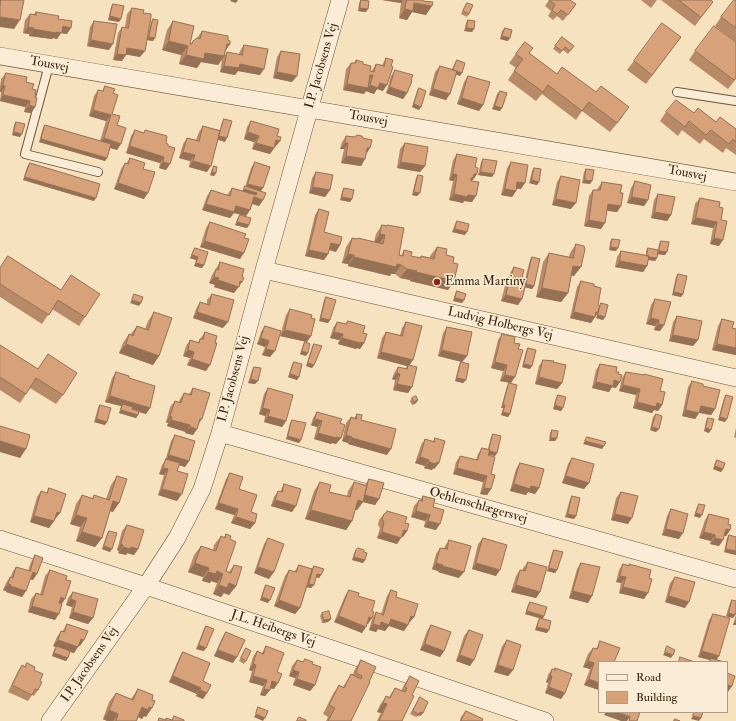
<!DOCTYPE html>
<meta charset="utf-8">
<style>
body{margin:0}
#map{position:relative;width:736px;height:721px;overflow:hidden;background:#f7e2c0;font-family:"IM FELL Double Pica",serif}
canvas{display:block}
.legend{position:absolute;left:598px;top:661px;width:130px;height:52px;box-sizing:border-box;background:#faecd6;border:1px solid #ae9c85;margin:0;padding:5px 7px;list-style:none;font-size:12px;color:#3c250c}
.legend li{display:flex;align-items:center;gap:8px;height:20px}
.legend b{width:20px;border:1px solid #ae9c85}
</style>
<div id="map">
<canvas width="736" height="721"></canvas>
<ul class="legend">
<li><b style="height:5px;background:#faecd6"></b>Road</li>
<li><b style="height:11px;background:#d7a179"></b>Building</li>
</ul>
</div>
<script>
const context = document.querySelector('canvas').getContext('2d');
context.lineJoin = 'round';
function stroke(path, color, width, dash) {
  context.strokeStyle = color;
  context.lineWidth = width;
  context.lineCap = dash ? 'butt' : 'round';
  context.setLineDash(dash || []);
  context.stroke(path);
}
function fillPath(path, color) {
  context.fillStyle = color;
  context.fill(path, 'evenodd');
}
function write(font, color, halo, rows, align = 'center') {
  context.font = font + ' "IM FELL Double Pica",serif';
  context.lineWidth = 3;
  context.setLineDash([]);
  context.textBaseline = 'middle';
  context.strokeStyle = halo;
  context.fillStyle = color;
  for (const [text, x, y, turn = 0] of rows) {
    context.save();
    context.translate(x, y);
    context.rotate((+turn || 0) * Math.PI / 180);
    context.textAlign = isNaN(turn) ? turn : align;
    if (halo) context.strokeText(text, 0, 0);
    context.fillText(text, 0, 0);
    context.restore();
  }
}
const lane = new Path2D(`
 M49,65L25,154L98,172
 M677,92L736,101`);
const street = new Path2D(`
 M0,56L736,182
 M264,270L736,378
 M220,433L736,579
 M0,539L146,586L545,721
 M50,721L146,586L177,538L202,489L220,433L264,270L340,0`);
stroke(lane, '#6b5439', 10);
stroke(street, '#6b5439', 18);
stroke(lane, '#faecd6', 8);
stroke(street, '#faecd6', 17);
fillPath(new Path2D(`
 M361,0L366,12L358,11L359,3Z
 M382,0H423L426,15L412,12L407,20L399,18L401,3Z
 M549,0L576,4L563,21L557,16L553,20L548,16L551,11L545,6Z
 M641,0H657L651,8Z
 M661,0H711L706,11L695,26Z
 M736,0V42L715,26L721,17Z
 M467,3L469,14L467,17L461,14Z
 M113,4L119,22L108,20L111,7Z
 M132,8L140,57L126,54L122,61L113,60L118,33L122,27H125L127,14Z
 M36,12L58,19L67,34L61,33L57,39L53,38L52,39L29,36V34L23,33L25,20L30,14H34Z
 M153,19L155,38L153,41L147,40L151,22Z
 M468,20L474,29L472,32L464,31L466,23Z
 M94,21L109,50L87,46L90,27Z
 M173,21L190,44L197,38L202,31L225,51V55L227,52L239,54L240,51L244,45L260,75L238,71L235,75L220,72L222,60L218,65L201,62L197,68L179,64L181,55L162,50L167,30Z
 M505,28L508,41L500,39L502,31Z
 M562,37L574,46L568,54L563,50L560,54L553,49Z
 M681,37L646,84L627,70L634,61Z
 M525,42L529,53L557,74L623,116L610,132L582,111L576,120L542,94L536,101L508,80L516,68L509,63Z
 M736,42V79L728,89L689,60L695,51Z
 M281,51L292,82L273,78L277,57Z
 M386,58L383,91L377,89L374,94L366,91V90L364,94L343,90L346,69L351,63H354L356,60L363,64L371,72L376,64L382,65Z
 M457,60L460,76L456,74L446,100L429,95L435,72L440,66L452,69L455,63Z
 M395,70L407,93L403,99L386,93L391,76Z
 M6,73L26,82L32,89L35,97V107L31,113L24,112L25,107L0,101L1,92H0V86L1,79Z
 M468,76L483,105L479,111L457,104L464,82Z
 M105,86L113,93L112,114L117,125V150L110,148L107,158L105,161L39,142L43,128L45,125L100,141L106,121L89,116L94,96L98,90L102,91Z
 M419,88V110L412,107L417,91Z
 M500,91V111L492,109L497,94Z
 M666,112L694,113L736,129V155L726,148L723,153L704,139L700,144L682,130L678,136L660,121Z
 M224,119L225,142L218,140L207,172L189,167L190,161L179,158L183,144L187,138L196,140L199,132L203,126L220,130L222,122Z
 M251,121L277,136L280,141L275,147L270,154L252,149L254,142L244,139L247,127Z
 M16,122L20,137L12,135L14,125Z
 M135,130L143,133L145,130L166,143L168,146L166,170L159,168L160,163L126,153L131,136Z
 M346,136L366,155L365,159L361,166L341,163L344,149H340L342,142Z
 M405,143L425,166L420,172L397,168L400,149Z
 M457,154L473,180L471,181L472,202L464,201L463,203L449,200L453,181L449,180L453,160Z
 M130,158L143,169L144,199L114,189L121,169L125,163L126,164Z
 M483,159L492,177L478,175L481,162Z
 M255,162L263,200L259,206L252,204L250,210L246,216L234,213L230,218L202,210L207,196L211,190L227,195L232,188L242,191L245,187L251,168Z
 M511,162L521,189H516V191L512,197L501,195L507,168Z
 M30,163L94,201L23,180L27,167Z
 M214,166L216,173L214,176L210,175L212,169Z
 M534,168L539,182L537,185L529,183L532,171Z
 M586,169L592,181L590,184L582,183L584,172Z
 M316,172L330,190L325,197L309,193L312,178Z
 M418,175L417,196L412,195L416,178Z
 M561,176L571,209L552,205L557,182Z
 M635,181L648,200L644,206L627,203L631,188Z
 M602,182L620,193L621,206L617,212L607,211L601,229L584,226L589,196L593,190H597L598,188Z
 M344,188L352,199L350,202L340,200L342,192Z
 M658,194L671,215L667,221L651,218L654,200Z
 M700,198L721,220L719,246L710,244L713,228L691,224L695,204Z
 M319,209L324,232L336,252L329,250L328,254L324,260L305,256L315,215Z
 M240,215L249,225L247,228L235,225L238,218Z
 M457,221L465,235L452,232L455,224Z
 M210,222L244,238L240,259L200,247L206,228Z
 M382,225L387,226V225L399,255L401,256L404,250L411,256L420,258L421,256L430,258V256L437,247L446,255L453,263L454,281L448,290L410,281V280L400,278L395,274H391L390,276L348,266V264L342,263L346,247L352,238L357,239L358,238L374,242L376,234Z
 M612,239L616,251L609,250L610,242Z
 M661,241L667,252L665,255L657,254L655,261L648,260L647,266L643,272L615,267L617,257L621,251L646,255V251L648,248L658,250L659,244Z
 M576,244L574,276H571L568,293L561,302L536,297L543,262L549,253L569,257L570,253Z
 M195,248L204,265L202,268L194,266L196,260L190,258L193,251Z
 M8,256L61,290L71,275L85,317L79,326L52,309L42,324L0,297V268Z
 M532,257L534,286L532,289L525,287L522,299L518,305L501,301L506,282L508,278L510,273L514,267L522,278L525,279L530,260Z
 M220,262L242,277V282L234,293L214,287L215,285L209,283L212,275Z
 M678,274L683,294L681,297L672,295L676,277Z
 M581,281L594,286L598,305H600L601,303L605,317L603,320L596,318L597,314L591,323L570,318L577,287Z
 M457,291L464,300L462,303L453,301L455,294Z
 M212,294L223,328L193,318L196,309L200,302L207,304V300Z
 M326,297L330,320L328,323L319,321L324,300Z
 M655,299L664,325L660,331L654,330L655,326L646,324L651,305Z
 M290,309L307,342L280,336L286,315Z
 M154,312L159,356L153,365L119,353L123,343L129,334L130,335L137,326L145,329L148,321Z
 M677,316L698,340L693,346L669,341L673,322Z
 M722,319L732,328L736,329V355L712,350L718,326Z
 M348,321L363,333L364,343L360,349L357,348L356,349L338,344L339,340L330,338L333,328L337,322L345,324Z
 M406,322L412,387L408,393L393,390L395,380L392,379L394,373L398,367L405,369L407,366L377,358L382,338L386,332L400,335L402,328Z
 M265,326L281,331L270,357L262,355L265,347L257,344L261,332Z
 M447,327L467,356L462,362L438,356L443,333Z
 M205,332L206,371L187,365L190,358L183,356L186,346L190,340L198,342Z
 M502,334L514,343L518,349L511,383L500,381L503,371L491,368L498,340Z
 M305,342L306,356L300,354L303,345Z
 M314,344V365L312,368L306,366L312,347Z
 M0,345L38,369L48,354L63,395L56,404L30,388L20,403L0,390Z
 M528,348L530,369L522,367L526,351Z
 M543,360L553,362L562,383L557,389L535,384L539,366Z
 M294,362L299,377L297,380L288,377L292,365Z
 M461,362L466,380L463,383L455,381L459,365Z
 M600,364L616,372V388L612,387L609,392L592,388L596,370Z
 M254,367L255,384L248,383L252,370Z
 M116,372L129,378L150,408L146,414L139,412L136,418L119,413L121,406L105,402L112,378Z
 M626,372L643,375L660,391L662,405L658,411L654,410L652,413L633,408L636,395L619,391L622,378Z
 M692,381L703,386L715,409L711,415L699,413L695,419L682,416L688,387Z
 M509,383L510,414L508,417L501,415L503,408H501L507,386Z
 M193,388L202,419L199,424L197,429L193,435L185,433L186,432L167,426L168,423L166,422L170,407L175,401L179,402L180,399L184,393L189,394Z
 M268,388L286,421L282,427L264,422L265,416L259,414L264,394Z
 M558,395L563,408L561,411L553,409L556,398Z
 M726,395L725,422L718,420L724,398Z
 M412,398L418,400L416,403L412,405L410,401Z
 M100,405L105,425L94,422L98,408Z
 M317,412L340,423L341,438L336,444L332,443L331,444L314,439L317,427L311,425L313,418Z
 M357,414L361,420L387,455L348,444V443L342,441L346,423L351,417L354,418Z
 M656,414V432L650,430L653,417Z
 M708,418L709,433L704,431L706,421Z
 M292,420L301,440L299,443L286,439L290,423Z
 M736,428V438L734,437Z
 M552,430L557,438L555,441H549L550,433Z
 M493,434L497,453L495,456L489,454L491,474V489L487,495L480,494L483,482L453,474L456,462L460,456L476,460L478,454L482,448L488,449L491,437Z
 M175,435L189,461L185,467L179,465L177,471V501L158,495L164,475L159,474L162,465L165,461L171,441Z
 M435,438L439,463L434,469L433,468L432,470L424,468L425,466L415,463L421,445L425,439L433,441Z
 M572,458L589,483L584,489L562,483L568,464Z
 M717,460L723,469L721,472L713,469L715,463Z
 M520,463L539,488L535,494L528,492L526,495L510,491L516,469Z
 M230,473L251,512L255,523L250,529L231,523L234,515L215,509L226,479Z
 M117,476L113,512L110,511L102,538L95,547L76,541L80,527L70,524L76,504L82,495L92,498L94,495L106,499L111,485Z
 M369,479L379,499L375,505L363,502L357,510H355L352,521L346,530L305,519L314,491L320,482L329,492L347,496L348,491L354,482L365,485Z
 M284,484L292,512L271,506L274,497L278,491L280,492Z
 M49,488L60,513L55,519H54V521L49,528L30,522L37,497L41,491L46,493Z
 M621,492L628,524L611,520L616,498Z
 M423,496L433,507L436,530L424,527L425,521L411,517L414,506L419,500H420Z
 M572,496L576,516L574,519L565,517L570,499Z
 M699,504L700,518L694,516L697,507Z
 M671,509L679,539L662,535L667,516Z
 M387,511L405,523L407,531L403,537L402,536L397,544L377,538L380,528L378,525L379,520L384,514L386,513Z
 M709,514L728,524L730,530L726,536H724L723,540L719,546L710,544L711,541L699,538L705,520Z
 M127,525L138,549L134,555L127,553L126,555L118,553L119,551L117,550L122,531Z
 M109,531L110,552L102,549L107,534Z
 M226,534L230,539L226,571L229,572L234,565L236,586L229,595L224,593L221,597L213,594L217,583L211,581L210,583L202,581L203,577L188,572L194,555L201,546L213,550L214,545L221,536L224,537Z
 M729,535L736,537V555L724,552L727,538Z
 M268,538L269,579L254,573L264,544Z
 M483,538L496,576L472,569L478,544Z
 M449,540L459,578L438,572V571L432,569L436,554L440,548L444,549L445,546Z
 M356,550L364,552L365,560L363,563L352,560L354,553Z
 M554,550L557,570L555,573L547,571L552,553Z
 M35,555L33,580L30,579L26,591L22,597L6,592V591L3,590L6,583L10,577H11L12,573L16,567L28,571L31,562Z
 M528,562L540,592L536,598L511,592L516,576L520,570L522,571L523,568Z
 M581,563L592,596L588,603L569,598L577,569Z
 M623,564L628,565L629,564L649,578L644,599L619,593L621,583L616,582L619,570Z
 M299,565L312,569L314,566L321,575L319,578L316,577L311,588L307,587L300,608L295,614L274,606L285,576L289,570L294,572Z
 M50,570L61,604L55,620L28,612L31,599L36,593L40,595L45,576Z
 M675,577L685,608L665,602L670,583Z
 M266,585L268,603L260,600L264,588Z
 M349,590L358,596L368,624H367L362,633L334,622L345,596Z
 M391,590L414,617L409,623L404,631L389,626L385,631L378,629L376,632L369,630L372,619L376,612L381,614L387,596Z
 M73,592L93,618L88,624L69,618L72,607L66,605L68,598Z
 M732,600L735,615L733,618L726,616L730,603Z
 M530,602L544,616L543,618L547,633L535,630L538,621L540,618L525,614L528,605Z
 M322,613L331,619L328,622L322,623L320,616Z
 M713,614L719,656L716,659L724,662H708L710,660L698,657L709,620Z
 M736,614V625H733Z
 M67,624L80,646L78,645L74,653L70,652L66,661L52,656L54,650L56,647L53,646L57,637L61,631L62,632Z
 M431,625L444,651L440,657L420,650L427,631Z
 M206,626L204,651L196,649L204,629Z
 M469,630L470,666L456,661L464,636Z
 M226,632L233,663L214,656L222,638Z
 M507,640L513,670L508,676L494,672L502,646Z
 M600,641L599,662V690L584,685L590,669L583,667L588,654L593,648L596,649Z
 M266,646L277,672L274,689L270,688V690L265,696L260,695L263,686L249,682L252,671L249,670L253,657L257,651L262,653Z
 M246,648V661L244,664L239,661Z
 M183,652L203,681L207,693L203,699L196,696L197,694L169,682L179,658Z
 M297,660L303,662L312,664L315,685L310,691L293,685L295,678L289,676L292,666Z
 M361,660L369,682L351,721H326L328,717L323,714L333,694L339,685L343,687L351,674H353L355,669Z
 M27,663L34,670L40,681L38,690L34,696L32,695L28,701L8,692L18,671L22,665L25,666Z
 M555,668L565,693L561,699L545,693L548,683L546,682L548,675L552,669L554,670Z
 M410,676L412,695L402,721H377L381,713L377,712L380,705L386,696L389,697L395,688L401,691L404,685Z
 M138,689L146,717L144,716L142,719L138,717L137,721H107L103,719L109,702L116,693L131,699Z
 M420,697L423,713L420,716L419,715L416,717L410,714Z
 M466,711L482,721H460L461,717Z`), '#b98a68');
fillPath(new Path2D(`
 M231,0H238L236,3L230,1Z
 M382,0H403L401,3Z
 M414,3L432,6L426,15L412,12L407,20L399,18L405,9Z
 M360,8L368,9L366,12L358,11Z
 M110,16L121,19L119,22L108,20Z
 M0,17L20,20L14,29L0,27Z
 M63,26L71,28L67,34L61,33L57,39L53,38L52,39L29,36L33,29Z
 M28,27L34,28L29,34L23,33Z
 M467,28L474,29L472,32L464,31Z
 M502,36L510,38L508,41L500,39Z
 M149,37L155,38L153,41L147,40Z
 M91,40L113,44L109,50L87,46Z
 M169,41L188,46L181,55L162,50Z
 M227,44H230L224,53Z
 M127,48L145,51L140,57L123,54Z
 M205,53L224,56L218,65L201,62L197,68L179,64L186,55Z
 M117,54L126,55L122,61L113,60Z
 M240,64L264,69L260,75L238,71L235,75L220,72L224,66Z
 M453,70L462,73L460,76L451,73Z
 M277,72L297,76L292,82L273,78Z
 M370,75H373L368,81Z
 M380,83L387,85L383,91L377,89L374,94L366,91L370,85Z
 M347,84L368,88L364,94L343,90Z
 M3,85L5,86L1,92H0V90Z
 M390,87L407,93L403,99L386,93Z
 M433,89L450,94L446,100L429,95Z
 M3,95L30,101L25,107L0,101V100Z
 M462,98L483,105L479,111L457,104Z
 M414,104L421,107L419,110L412,107Z
 M29,105L35,107L31,113L24,112Z
 M495,106L502,108L500,111L492,109Z
 M93,110L111,115L106,121L89,116Z
 M14,132L22,134L20,137L12,135Z
 M248,132L259,136L254,142L244,139Z
 M219,136L227,138L225,142L217,139Z
 M104,138L121,144L117,150L99,144Z
 M41,139L107,158L105,161L39,142Z
 M276,140L280,141L275,147L272,146Z
 M256,143L274,148L270,154L252,149Z
 M345,143H348L344,149H340Z
 M130,146L164,157L160,163L126,153Z
 M367,148H370L366,155Z
 M183,152L195,155L190,161L179,158Z
 M346,156L365,159L361,166L341,163Z
 M193,161L211,166L207,172L189,167Z
 M163,162L170,164L166,170L159,168Z
 M401,162L425,166L420,172L397,168Z
 M212,172L216,173L214,176L210,175Z
 M481,172L494,174L492,177L478,175Z
 M453,174L457,175L453,181L449,180Z
 M474,174H477L473,180H472L468,185L467,184Z
 M25,177L96,198L94,201L23,180Z
 M532,180L539,182L537,185L529,183Z
 M585,180L592,181L590,184L582,183Z
 M517,182L525,183L521,189L513,188Z
 M118,183L148,193L144,199L114,189Z
 M248,184L263,188L259,194H256L252,199L240,195Z
 M313,187L330,190L325,197L309,193Z
 M505,189L516,191L512,197L501,195Z
 M414,192L420,193L417,196L412,195Z
 M454,194L468,195L476,196L472,202L464,201L463,203L449,200Z
 M254,197L263,200L259,206L250,203Z
 M342,197L352,199L350,202L340,200Z
 M632,197L648,200L644,206L627,203Z
 M556,199L576,203L571,209L552,205Z
 M206,204L236,206L250,210L246,216L234,213L230,218L202,210Z
 M608,204L621,206L617,212L604,210Z
 M655,212L671,215L667,221L651,218Z
 M696,218L717,222L713,228L691,224Z
 M589,220L605,223L601,229L584,226Z
 M237,222L249,225L247,228L235,225Z
 M455,229L467,232L465,235L452,232Z
 M380,234L385,235L379,244L374,243Z
 M714,238L723,240L719,246L710,244Z
 M205,241L244,253L240,259L200,247Z
 M331,243L340,245L336,252L327,249Z
 M611,247L618,248L616,251L609,250Z
 M309,250L328,254L324,260L305,256Z
 M659,251L667,252L665,255L657,254Z
 M348,254L354,255L348,264L342,263Z
 M192,255L198,257L196,260L190,258Z
 M647,256L657,258L655,261L645,259Z
 M354,257L397,264L401,265L395,274H391L390,276L348,266Z
 M620,261L647,266L643,272L615,267Z
 M196,263L204,265L202,268L194,266Z
 M573,266L581,267L574,276L567,275Z
 M407,269L417,271L410,280L400,278Z
 M416,272L454,281L448,290L410,281Z
 M214,277L219,278L215,285L209,283Z
 M218,280L240,281L242,282L234,293L214,287Z
 M526,284L534,286L532,289L524,287Z
 M542,288L568,293L561,302L536,297Z
 M674,292L683,294L681,297L672,295Z
 M506,295L522,299L518,305L501,301Z
 M455,298L464,300L462,303L453,301Z
 M132,300L141,303L139,306L130,303Z
 M197,312L228,322L223,328L193,318Z
 M574,312H598L591,323L570,318Z
 M598,315L605,317L603,320L596,318Z
 M321,318L330,320L328,323L319,321Z
 M651,318L659,320L655,326L646,324Z
 M658,324L664,325L660,331L654,330Z
 M285,330L311,336L307,342L280,336Z
 M334,332L343,334L339,340L330,338Z
 M673,335L698,340L693,346L669,341Z
 M261,338L269,341L265,347L257,344Z
 M342,338L361,342L364,343L360,349L357,348L356,349L338,344Z
 M126,344L159,356L153,365L119,353Z
 M717,344L736,348V355L712,350Z
 M266,349L275,351L270,357L262,355Z
 M188,350L194,352L190,358L183,356Z
 M442,350L467,356L462,362L438,356Z
 M302,351L308,353L306,356L300,354Z
 M381,352L413,360L409,366L408,365L407,366L377,358Z
 M192,359L210,365L206,371L187,365Z
 M495,362L507,365L503,371L491,368Z
 M308,363L314,365L312,368L306,366Z
 M524,364L532,366L530,369L522,367Z
 M397,373L400,374L395,380L392,379Z
 M290,374L299,377L297,380L288,377Z
 M505,375L515,377L511,383L500,381Z
 M539,377L562,383L557,389L535,384Z
 M457,378L466,380L463,383L455,381Z
 M251,379L258,381L255,384L248,383Z
 M614,380L620,382L616,388L612,387L609,392L592,388L596,382Z
 M397,384L412,387L408,393L393,390Z
 M623,385L640,389L636,395L619,391Z
 M110,396L150,408L146,414L122,407L123,404L121,406L105,402Z
 M418,400L416,403L412,405L414,402Z
 M637,402L657,403L662,405L658,411L654,410L652,413L633,408Z
 M503,405H505L503,408H501Z
 M555,405L563,408L561,411L553,409Z
 M701,406L715,409L711,415L696,412Z
 M263,408L270,410L265,416L259,414Z
 M121,410L138,415L136,418L119,413Z
 M686,410L699,413L695,419L682,416Z
 M503,412L510,414L508,417L501,415Z
 M170,416L172,417L168,423L166,422Z
 M268,416L286,421L282,427L264,422Z
 M720,417L727,419L725,422L718,420Z
 M97,419L107,422L105,425L94,422Z
 M315,419L322,421L317,427L311,425Z
 M171,420L190,425L186,432L167,426Z
 M190,427L197,429L193,435L185,433Z
 M652,427L659,429L656,432L650,430Z
 M706,428L711,430L709,433L704,431Z
 M318,433L336,437L341,438L336,444L332,443L331,444L314,439Z
 M346,435L352,437L348,443L342,441Z
 M288,436L301,440L299,443L286,439Z
 M352,438L391,449L387,455L348,444Z
 M551,438H557L555,441H549Z
 M0,441L26,449L20,458L0,452Z
 M585,441L604,446L602,449L583,444Z
 M489,451L497,453L495,456L486,454Z
 M169,455L189,461L185,467L165,461L166,459L165,461Z
 M420,457L429,460L425,466L415,463Z
 M429,462H437L439,463L434,469L433,468L432,470L424,468Z
 M715,466L723,469L721,472L713,469Z
 M163,468L168,469L164,475L159,474Z
 M457,468L487,476L483,482L453,474Z
 M566,476L589,483L584,489L562,483Z
 M514,484L531,486L539,488L535,494L528,492L526,495L510,491Z
 M484,488L491,489L487,495L480,494Z
 M162,489L182,494L177,501L158,495Z
 M365,495L379,499L375,505L363,502L357,510L352,509L358,500Z
 M275,500L296,506L292,512L271,506Z
 M113,501L119,503L113,512L107,510Z
 M219,503L238,509L234,515L215,509Z
 M311,510L352,521L346,530L305,519Z
 M416,511L430,515L425,521L411,517Z
 M57,512L60,513L55,519L52,518Z
 M696,513L702,515L700,518L694,516Z
 M568,514L576,516L574,519L565,517Z
 M615,514L632,518L628,524L611,520Z
 M76,515L87,518L80,527L70,524Z
 M34,516L54,521L49,528L30,522Z
 M236,517L255,523L250,529L231,523Z
 M428,521L440,524L436,530L424,527Z
 M666,529L683,533L679,539L662,535Z
 M726,529L730,530L726,536L722,535Z
 M404,530L407,531L403,537L399,536Z
 M82,532L102,538L95,547L76,541Z
 M382,532L401,538L397,544L377,538Z
 M704,532L715,535L711,541L699,538Z
 M715,538L723,540L719,546L710,544Z
 M121,544L123,545L119,551L117,550Z
 M104,546L112,549L110,552L102,549Z
 M123,547H131L138,549L134,555L127,553L126,555L118,553Z
 M726,549L736,551V555L724,552Z
 M354,557L365,560L363,563L352,560Z
 M195,563L209,568L203,577L188,572Z
 M436,563L443,565L438,571L432,569Z
 M476,563L500,570L496,576L472,569Z
 M442,566L464,572L459,578L438,572Z
 M258,567L274,572L269,579L254,573Z
 M549,568L557,570L555,573L547,571Z
 M217,571L223,574L217,583L211,581L210,583L202,581L208,572Z
 M33,572L37,574L33,580L28,578Z
 M317,574L321,575L319,578L315,577Z
 M620,576L626,577L621,583L616,582Z
 M229,583L236,586L229,595L224,593L221,597L213,594L219,585Z
 M8,584L11,585L6,591L3,590Z
 M309,584L314,585L311,588L306,587Z
 M516,585L540,592L536,598L511,592Z
 M10,586L26,591L22,597L6,592Z
 M623,587L648,593L644,599L619,593Z
 M573,591L592,596L588,603L569,598Z
 M669,596L689,602L685,608L665,602Z
 M61,597L65,599L61,605L56,603Z
 M262,597L270,600L268,603L260,600Z
 M71,599L76,601L72,607L66,605Z
 M279,600L300,608L295,614L274,606Z
 M32,606L59,614L55,620L28,612Z
 M527,611L544,616L542,619L525,614Z
 M73,612L93,618L88,624L69,618Z
 M729,613L735,615L733,618L726,616Z
 M339,616L366,627L362,633L334,622Z
 M411,616L414,617L409,623L407,622Z
 M369,617L372,618L368,624L365,623Z
 M331,619L328,622L322,623L324,620Z
 M391,619L408,625L404,631L389,626L385,631L378,629L376,632L369,630L373,624Z
 M736,620V625H733Z
 M537,627L549,630L547,633L535,630Z
 M81,639L84,640L80,646L76,645Z
 M58,640L78,647L74,653L53,646Z
 M425,644L444,651L440,657L420,650Z
 M199,645L206,648L204,651L196,649Z
 M218,650L237,657L233,663L214,656Z
 M702,651L719,656L715,662L711,658L710,660L698,657Z
 M665,652L673,655L671,658L663,655Z
 M54,653L68,658L66,661L52,656Z
 M460,655L474,660L470,666L456,661Z
 M588,661L594,663L590,669L583,667Z
 M253,664L256,665L252,671L249,670Z
 M498,665L513,670L508,676L494,672Z
 M293,670L299,672L295,678L289,676Z
 M173,676L201,688L197,694L169,682Z
 M253,676L267,680L263,686L249,682Z
 M550,676H552L548,683L546,682Z
 M297,679L315,685L310,691L293,685Z
 M589,679L599,683V690L584,685Z
 M272,681L278,683L274,689L268,688Z
 M727,685L732,686L728,692H727Z
 M549,687L565,693L561,699L545,693Z
 M264,689L270,690L265,696L260,695Z
 M200,690L207,693L203,699L196,696Z
 M383,703L387,704L381,713L377,712Z
 M142,707H149L152,708L146,717L144,716L142,719L136,716Z
 M109,710L118,714L113,721H107L103,719Z
 M421,712L423,713L420,716L419,715L416,717L418,714Z
 M606,712H617L630,717L627,721H621L604,715Z
 M256,714L265,718L263,721L254,717Z
 M693,716L701,718L699,721L691,719Z`), '#967155');
const building = new Path2D(`
 M1,0H24L20,20L0,17V9Z
 M361,0L369,1L368,9L360,8Z
 M407,0H423V1L433,2L432,6L414,3L413,11L405,9Z
 M549,0H570L576,4L568,15L561,10L557,14L552,10L555,5Z
 M679,0H711L713,2L701,17Z
 M734,0H736V28L721,17Z
 M467,3L473,5L469,14L463,11Z
 M113,4L124,6L121,19L110,16Z
 M132,8L144,10L143,13L151,14V17L145,51L127,48L126,55L117,54L122,27L128,28Z
 M36,12L59,16L58,19L72,21L71,28L63,26L62,33L56,32V33L33,29L34,28L28,27L30,14L36,15Z
 M153,19L158,20L155,38L149,37Z
 M468,20L475,21L474,29L467,28Z
 M94,21L117,24L113,44L91,40Z
 M173,21L194,26L190,44H192L193,41L197,38L200,39L202,31L228,36V40L230,41V44H227L224,56L205,53L204,59L186,55L188,46L169,41Z
 M662,23L681,37L652,75L634,61Z
 M714,26L736,42V78L734,80L695,51Z
 M505,28L512,30L510,38L502,36Z
 M562,37L574,46L570,51L565,47L562,51L555,46Z
 M525,42L533,48L529,53L557,74L562,67L596,92L601,86L629,107L617,123L589,102L582,111L548,85L543,92L514,71L523,59L516,54Z
 M244,45L268,49L264,69L240,64L239,68L224,66L227,52L242,55Z
 M281,51L300,54L297,76L277,72Z
 M386,58L393,60L391,66L393,67L387,85L380,83L378,88L370,85L373,75H370L368,88L347,84L351,63H356V60L363,62V64L371,66L370,71L374,72L376,64L384,66Z
 M457,60L465,63L462,73L453,70Z
 M440,66L457,71L450,94L433,89Z
 M395,70L413,75L411,80L412,81L407,93L390,87Z
 M6,73L27,77L26,82L34,84L32,89L36,90L35,97L37,98L35,107L29,105L30,101L3,95L5,86L3,85Z
 M468,76L490,82L483,105L462,98Z
 M105,86L115,89L113,93L118,95L112,114L120,116L117,125L126,128L121,144L104,138L111,115L93,110L98,90L103,91Z
 M419,88L426,91L421,107L414,104Z
 M500,91L507,93L502,108L495,106Z
 M676,100L694,113L698,108L716,122L720,117L736,129V142L733,139L729,144L711,130L706,135L689,121L685,127L666,112Z
 M224,119L232,121L227,138L219,136Z
 M251,121L279,129L277,136L281,137L280,141L276,140L274,148L256,143L259,136L248,132Z
 M16,122L25,124L22,134L14,132Z
 M45,125L111,144L107,158L41,139Z
 M203,126L220,131L211,166L193,161L195,155L183,152L187,138L199,141Z
 M135,130L144,133L145,130L167,136L166,143L168,144V146L175,148L170,164L163,162L164,157L130,146Z
 M357,135L362,136L363,138L372,140L370,148H367L365,159L346,156L348,143H345L346,136L355,137Z
 M405,143L428,147L425,166L401,162Z
 M457,154L477,158L475,167L478,168L477,174H474L473,178H471V181L479,182L476,196L468,195L467,197L454,194L457,175L453,174Z
 M130,158L145,163L143,169L155,172L148,193L118,183L125,163L128,164Z
 M483,159L497,161L494,174L481,172Z
 M255,162L270,167L263,188L248,184Z
 M511,162L528,165L525,183L517,182L516,191L505,189Z
 M30,163L100,184L96,198L25,177Z
 M214,166L217,167L216,173L212,172Z
 M534,168L541,169L539,182L532,180Z
 M586,169L594,170L592,181L585,180Z
 M316,172L333,175L330,190L313,187Z
 M418,175L423,176L420,193L414,192Z
 M561,176L580,180L576,203L556,199Z
 M635,181L651,185L648,200L632,197Z
 M602,182L622,185L620,193H623L621,206L608,204L605,223L589,220L593,190H600Z
 M245,186L266,193L263,200L254,197L250,210L236,206L234,212L206,204L211,190L230,196L232,188L256,195L257,193L244,189Z
 M344,188L354,190L352,199L342,197Z
 M658,194L675,197L671,215L655,212Z
 M700,198L720,202L719,207L723,208L721,220L727,221L723,240L714,238L717,222L696,218Z
 M319,209L329,212L324,232L342,237L340,245L331,243L328,254L309,250Z
 M240,215L251,218L249,225L237,222Z
 M457,221L469,224L467,232L455,229Z
 M210,222L246,234L244,238L249,239L244,253L205,241Z
 M382,225L387,226V225L404,228L399,255L403,256L404,250L412,252L411,256L421,258V256L434,259L437,247L447,249L446,255L454,257L453,263L458,264L454,281L416,272L417,271L407,269L401,265L397,264L396,267L354,257V255L348,254L352,238L357,239L358,238L383,244L385,235L380,234Z
 M612,239L620,240L618,248L611,247Z
 M661,241L669,242L667,252L659,251Z
 M576,244L584,246L585,249L581,267L573,266L568,293L542,288L549,253L573,258Z
 M195,248L208,252L204,265L196,263L198,257L192,255Z
 M648,248L658,250L657,258L648,257L649,256H647Z
 M621,251L649,256L647,266L620,261Z
 M8,256L61,290L71,275L100,294L85,317L58,300L49,315L0,284V268Z
 M532,257L540,259L534,286L526,284Z
 M220,262L244,269L242,277L244,278L242,282L240,281L239,287L218,280L219,278L214,277L216,269L218,270Z
 M514,267L524,270L522,278L527,280L522,299L506,295L510,275L511,276Z
 M678,274L687,276L683,294L674,292Z
 M581,281L594,284V286L601,288L598,305L600,306L598,312H596L595,317L574,312Z
 M457,291L466,294L464,300L455,298Z
 M134,294L143,297L141,303L132,300Z
 M212,294L234,300L228,322L197,312L200,302L209,305Z
 M326,297L336,300L330,320L321,318Z
 M655,299L671,302L664,325L658,324L659,320L651,318Z
 M601,303L608,305L605,317L598,315Z
 M290,309L312,315L311,318L315,319L311,336L285,330Z
 M154,312L172,318L159,356L126,344L129,334L133,336L137,326L148,330Z
 M677,316L702,321L698,340L673,335Z
 M722,319L734,322L732,328L736,329V348L717,344Z
 M348,321L365,326L363,333L367,334L364,343L361,342L360,343L342,338L343,334L334,332L337,322L346,324Z
 M406,322L422,326L413,360L381,352L386,332L402,336Z
 M265,326L281,331L275,351L266,349L269,341L261,338Z
 M447,327L472,332L467,356L442,350Z
 M205,332L217,336L215,343H217L210,365L192,359L194,352L188,350L190,340L199,343L200,339H203Z
 M502,334L515,337L514,343L520,344L518,349L523,350L515,377L505,375L507,365L495,362Z
 M305,342L310,344L308,353L302,351Z
 M314,344L322,346L314,365L308,363Z
 M0,345L38,369L48,354L77,373L63,395L36,378L26,394L0,377Z
 M528,348L536,350L532,366L524,364Z
 M543,360L554,361L553,362L566,365L562,383L539,377Z
 M294,362L302,364L299,377L290,374Z
 M461,362L469,364L466,380L457,378Z
 M600,364L617,367L616,372H619L618,374L622,375L620,382L614,380L613,386L596,382Z
 M408,365L417,367L412,387L397,384L400,374L397,373L398,367L407,369Z
 M254,367L261,368L258,381L251,379Z
 M116,372L129,376V378L155,386L150,408L110,396Z
 M626,372L644,375V374L663,379L660,391L665,392L662,405L657,403L656,407L637,402L640,389L623,385Z
 M692,381L703,384V386L720,390L715,409L701,406L699,413L686,410Z
 M509,383L517,385L510,414L503,412L505,405H503Z
 M193,388L210,393L202,419H200L197,429L190,427V425L171,420L172,417L170,416L175,401L181,403L184,393L191,395Z
 M268,388L293,395L286,421L268,416L270,410L263,408Z
 M558,395L566,397L563,408L555,405Z
 M726,395L733,397L727,419L720,417Z
 M416,396L418,400L414,402L412,398Z
 M123,404L133,407L132,409L139,411L138,415L121,410Z
 M100,405L111,408L107,422L97,419Z
 M317,412L342,419L340,423L345,425L341,438L336,437V438L318,433L322,421L315,419Z
 M357,414L362,415L361,420L396,429L391,449L352,438V437L346,435L351,417L356,419Z
 M656,414L662,416L659,429L652,427Z
 M708,418L714,419L711,430L706,428Z
 M292,420L306,423L301,440L288,436Z
 M0,426L30,435L26,449L0,441Z
 M552,430L558,431L557,438H551Z
 M493,434L501,436L497,453L490,451V450H489Z
 M175,435L195,441L189,461L169,455Z
 M587,437L606,442L604,446L585,441Z
 M435,438L445,441L439,463L437,462L436,464L429,462V460L420,457L425,439L434,442Z
 M482,448L490,450L488,455L495,457L491,474L495,475L491,489L484,488L487,476L457,468L460,456L477,460Z
 M572,458L594,464L589,483L566,476Z
 M166,459L180,463L177,471L188,474L182,494L162,489L168,469L163,468Z
 M717,460L725,463L723,469L715,466Z
 M520,463L544,469L539,488L531,486L530,489L514,484Z
 M230,473L243,477L239,489L257,495L251,512L257,514L255,523L236,517L238,509L219,503Z
 M117,476L127,479L119,503L113,501L102,538L82,532L87,518L76,515L82,495L93,499L94,495L109,500Z
 M369,479L384,483L379,499L365,495Z
 M320,482L331,485L329,492L350,497L354,482L367,486L363,502L358,500L352,521L311,510Z
 M284,484L301,489L296,506L275,500L278,491L282,492Z
 M49,488L66,494L60,513L57,512L54,521L34,516L41,491L47,493Z
 M621,492L638,496L632,518L615,514Z
 M423,496L435,499L433,507L444,510L440,524L428,521L430,515L416,511L419,500L422,501Z
 M572,496L580,498L576,516L568,514Z
 M699,504L705,505L702,515L696,513Z
 M671,509L688,514L683,533L666,529Z
 M387,511L407,517L405,523L409,524L407,531L404,530L401,538L382,532L384,522L382,519L384,514L387,512Z
 M709,514L729,519L728,524L731,525L730,530L726,529L723,540L715,538V535L704,532Z
 M127,525L144,530L138,549L131,547L130,549L123,547V545L121,544Z
 M109,531L117,533L112,549L104,546Z
 M226,534L231,536L230,539L236,542L226,571L231,573L234,565L242,567L236,586L229,583L227,588L219,585L223,574L217,571L216,574L208,572L209,568L195,563L201,546L216,551L221,536L225,538Z
 M729,535L736,537V551L726,549Z
 M268,538L284,544L274,572L258,567Z
 M483,538L507,545L500,570L476,563Z
 M449,540L471,546L464,572L442,566L443,565L436,563L440,548L447,549Z
 M358,548L364,550V552L367,553L365,560L354,557L356,550Z
 M554,550L563,552L557,570L549,568Z
 M35,555L43,558L37,574L33,572L26,591L10,586L11,585L8,584L10,577L13,578L16,567L30,571Z
 M528,562L547,567L540,592L516,585L520,570L525,571Z
 M581,563L600,567L592,596L573,591Z
 M623,564L629,566V564L651,570L649,578L652,579L648,593L623,587L626,577L620,576Z
 M299,565L312,569L300,608L279,600L289,570L296,572Z
 M314,566L324,569L321,575L317,574L314,585L309,584Z
 M50,570L67,576L66,580L71,581L65,599L61,597L59,603L62,604L59,614L32,606L36,593L42,595Z
 M675,577L695,582L689,602L669,596Z
 M266,585L275,588L270,600L262,597Z
 M349,590L359,593L358,596L375,601L372,611L374,612L372,618L369,617L366,627L339,616Z
 M391,590L397,592L396,597L418,604L414,617L411,616L408,625L391,619L389,625L381,622L380,626L373,624L376,612L383,615Z
 M73,592L98,599L93,618L73,612L76,601L71,599Z
 M732,600L736,601V612L735,615L729,613Z
 M530,602L547,607L544,616L527,611Z
 M329,611L331,619L324,620L322,613Z
 M713,614L730,618L719,656L702,651Z
 M540,618L551,621L549,630L537,627Z
 M67,624L88,631L84,640L81,639L78,647L58,640L61,631L64,632Z
 M431,625L451,632L444,651L425,644Z
 M206,626L214,629L206,648L199,645Z
 M469,630L483,635L474,660L460,655Z
 M226,632L245,640L237,657L218,650Z
 M507,640L521,645L513,670L498,665Z
 M600,641L620,648L614,662H599V683L589,679L594,663L588,661L593,648L597,649Z
 M57,646L70,651L68,658L54,653Z
 M266,646L284,653L277,672L282,674L278,683L272,681L270,690L264,689L267,680L253,676L256,665L253,664L257,651L263,654Z
 M667,646L675,650L673,655L665,652Z
 M246,648L251,651L246,661L241,658Z
 M183,652L210,663L203,681L211,685L207,693L200,690L201,688L173,676Z
 M680,657L695,662H679Z
 M711,658L724,662H710Z
 M305,659L313,662L312,664L321,667L315,685L297,679L299,672L293,670L297,660L303,662Z
 M361,660L376,667L369,682H370L351,721H328L335,708L329,705L339,685L344,688L351,674L361,679L362,676L356,673Z
 M27,663L35,667L34,670L43,674L40,681L42,682L38,690L35,689L32,695L12,685L22,665L25,667Z
 M555,668L572,674L565,693L549,687L552,676H550L552,669L555,670Z
 M727,673L735,676L732,686L727,685Z
 M410,676L419,681L412,695L414,696L402,721H379L387,704L383,703L386,696L390,698L395,688L405,692L407,688L405,687Z
 M138,689L153,695L152,700L155,701L152,708L149,707L148,710L142,707L136,721H116L118,714L109,710L116,693L133,700Z
 M420,697L428,702L423,713L421,712L418,714L413,711Z
 M258,707L268,711L265,718L256,714Z
 M466,711L483,719L482,721H461Z
 M617,712H640L637,721H629L630,717Z
 M694,712H703L701,718L693,716Z
 M174,716L184,720V721H158L159,718L166,720V718L172,720Z
 M299,717L306,720V721H297Z
 M675,719L680,721H674Z`);
fillPath(building, '#d7a179');
stroke(building, '#967155', 1);
for (const [x, y, r, color] of [
 [437,282,4,"#8f2418"]
]) {
  const dot = new Path2D();
  dot.arc(x, y, r, 0, 2 * Math.PI);
  context.fillStyle = color;
  context.fill(dot);
  stroke(dot, '#faecd6', 1.5);
}
write('13px', '#3c250c', '#faecd6', [
 ["Tousvej",49,65,10],
 ["I.P. Jacobsens Vej",322,66,-74],
 ["Tousvej",368,119,10],
 ["Tousvej",687,174,10],
 ["Ludvig Holbergs Vej",500,324,13],
 ["I.P. Jacobsens Vej",234,379,-75],
 ["Oehlenschlægersvej",478,506,16],
 ["J.L. Heibergs Vej",273,629,19],
 ["I.P. Jacobsens Vej",90,665,-55]
]);
write('13px', '#3c250c', '#faecd6', [
 ["Emma Martiny",445,282]
], 'left');
</script>
